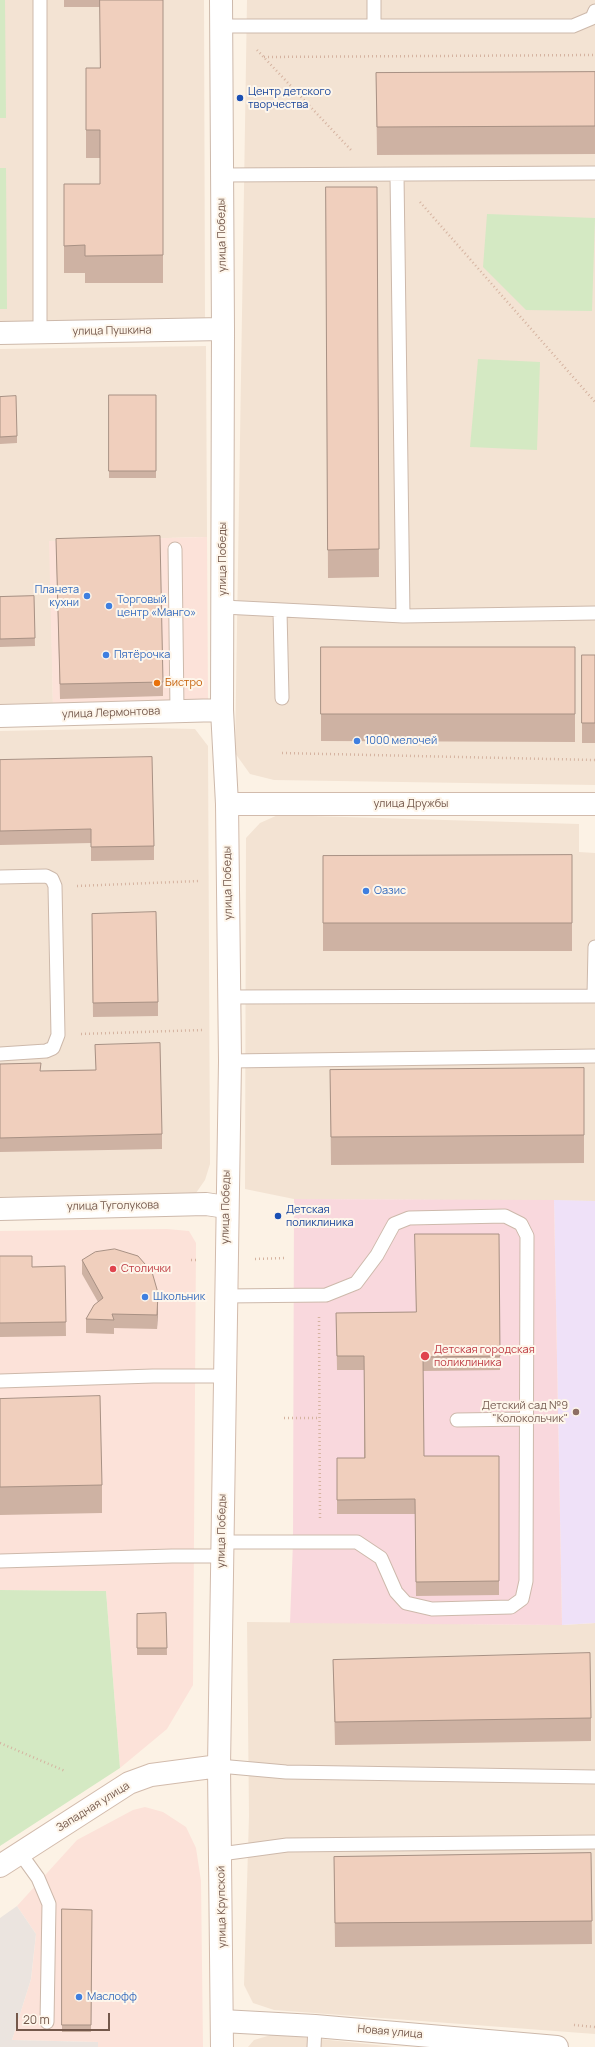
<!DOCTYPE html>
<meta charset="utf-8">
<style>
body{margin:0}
#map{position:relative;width:595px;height:2047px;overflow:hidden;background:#fcf2e5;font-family:Manrope,sans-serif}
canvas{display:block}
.scale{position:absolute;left:16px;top:2013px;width:94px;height:18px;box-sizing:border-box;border:2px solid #74584b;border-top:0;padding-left:5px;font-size:12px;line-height:14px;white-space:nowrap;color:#74584b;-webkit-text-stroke:3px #fef6eb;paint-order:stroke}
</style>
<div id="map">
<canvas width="595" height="2047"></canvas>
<div class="scale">20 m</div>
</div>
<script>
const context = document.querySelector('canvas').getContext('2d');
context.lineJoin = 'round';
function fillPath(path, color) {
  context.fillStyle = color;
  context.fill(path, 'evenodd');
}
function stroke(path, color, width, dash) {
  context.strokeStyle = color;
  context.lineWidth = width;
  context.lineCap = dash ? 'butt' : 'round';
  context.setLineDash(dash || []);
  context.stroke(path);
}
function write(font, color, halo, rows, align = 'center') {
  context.font = font + ' Manrope,sans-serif';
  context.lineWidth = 4;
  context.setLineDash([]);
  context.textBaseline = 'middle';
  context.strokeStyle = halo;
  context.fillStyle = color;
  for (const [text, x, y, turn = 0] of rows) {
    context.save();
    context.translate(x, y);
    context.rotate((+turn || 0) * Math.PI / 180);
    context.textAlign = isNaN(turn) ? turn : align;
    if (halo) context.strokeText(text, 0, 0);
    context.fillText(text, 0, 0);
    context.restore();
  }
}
fillPath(new Path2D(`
 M0,0H204L205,319L0,323Z
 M247,0H595V785L274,780L250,774L235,753Z
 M206,346L207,537L50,541L53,707L0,708V349Z
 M150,728L195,729L208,746L210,1164L205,1180L196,1193L180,1197L0,1200V731Z
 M278,815L579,824V852L595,853V1201L294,1199L245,1189L246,838L260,823Z
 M247,1622L562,1625L595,1623V2034L274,2010L253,2003L244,1985L249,1816Z
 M271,2035L292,2036L395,2047H248L254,2040Z`), '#f3e3d3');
fillPath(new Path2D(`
 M207,537L208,703L53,707L49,541Z
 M167,1229L189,1231L196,1243L193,1685L167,1729L120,1768L106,1591L0,1590V1231Z
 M145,1807L163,1812L186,1827L196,1848L201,1881L203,2047H98V2042L12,2040L31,1979L36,1934L17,1906L77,1840L133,1810Z`), '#fce2d9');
fillPath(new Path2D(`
 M17,1906L36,1934L31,1979L12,2040L98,2042V2047H0V1918Z`), '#ebe4df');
fillPath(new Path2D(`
 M554,1200L595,1201V1623L562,1625Z`), '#efe1f8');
fillPath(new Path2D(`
 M294,1199L554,1200L562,1625L290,1623L293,1542Z`), '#f9d8dd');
fillPath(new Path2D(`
 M0,0H5L6,118H0Z
 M0,168H6L7,309H0Z
 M487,214L595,218L592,311L526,310L483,267Z
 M478,359L540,362L537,450L470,447Z
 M0,1590L106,1591L120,1768L0,1846Z`), '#d4e9c3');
const lane = new Path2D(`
 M40,0V332
 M221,26H573L592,18L595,11
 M374,26V0
 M222,175L595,173
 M397,175L403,616
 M175,549L177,710
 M223,607L403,616L595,613
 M280,611L282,698
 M0,877L46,876L52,879L55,886L58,1035L53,1048L46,1051L0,1054
 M229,997L594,996L595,947
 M230,1061L595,1056
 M0,1381L153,1376H225
 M457,1420L526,1419
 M222,1542H357L381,1558L396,1592L406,1603L432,1609L511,1607L522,1599L526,1581L527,1236L521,1224L505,1216L409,1218L394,1224L377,1255L356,1283L326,1295L225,1296
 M0,1561L172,1556H222
 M219,1766L286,1772L595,1777
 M20,1853L38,1878L49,1904L47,2022
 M221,1854L287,1845L595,1842
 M314,2047L315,2026`);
const street = new Path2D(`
 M221,0L223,329L222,710L227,804
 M0,333L223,329
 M0,716L222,710
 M0,1209L206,1204L226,1207
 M222,2021L315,2026L557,2047`);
const secondary = new Path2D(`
 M0,1866L129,1783L151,1775L219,1766
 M222,2047L219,1766L230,1061L227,804H595`);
stroke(lane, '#cdb9ab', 15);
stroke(street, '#cdb9ab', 24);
stroke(secondary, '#d2bbac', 24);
stroke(new Path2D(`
 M257,50L352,151
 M264,57L595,55
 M420,202L595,402
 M282,753L595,760
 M77,886L200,881
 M81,1034L202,1030
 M255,1259L284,1258
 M191,1260H197
 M319,1317L320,1520
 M284,1418H320
 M0,1743L65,1771
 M574,2025L595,2027`), '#d5b3a0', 2.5, [1, 3]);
stroke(lane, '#fff', 13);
stroke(street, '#fff', 22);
stroke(secondary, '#fff', 22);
fillPath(new Path2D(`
 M64,0H163V283H85V273H64V184H100V158H86V95L100,68V7H64Z
 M595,72V154L377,155L376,73Z
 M326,187H377L379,577L328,578Z
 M109,395H156V478H109Z
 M0,397L17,436V443L0,444Z
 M56,539L163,682V696L60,699Z
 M34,596L35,646L0,647V597Z
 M321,647H575V742L321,741Z
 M582,655H595V743H582Z
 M0,760L154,846V860L91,861V843L0,845Z
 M572,855V951H323V856Z
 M92,914L158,1002V1016L93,1017Z
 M95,1045L162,1134V1149L0,1152V1064L41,1071L96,1070Z
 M330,1070L584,1135V1163L331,1165Z
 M499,1234L500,1370L423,1371L424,1456H499V1595L416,1596L415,1514H337V1458H364V1370H337L336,1313L416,1312Z
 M0,1256L32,1267L65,1266L66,1336L0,1337Z
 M82,1260L158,1307L157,1329L114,1328V1334L86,1333V1319L98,1302L82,1274Z
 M0,1399L102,1485V1513L0,1515Z
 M166,1613L167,1655H137V1614Z
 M333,1660L591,1718V1741L335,1745Z
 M591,1853L592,1944L335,1947L334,1857Z
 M62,1909L92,1910L91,2032H62Z`), '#ceb2a3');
fillPath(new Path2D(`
 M158,1293V1307L157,1329V1315Z`), '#a89184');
const building = new Path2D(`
 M100,0H163V255L85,256V245L64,246V184H100V130H86V68H100Z
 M595,72V126L377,127L376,73Z
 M326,187H377L379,549L328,550Z
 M109,395H156V471H109Z
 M16,396L17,436L0,437V397Z
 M160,536L163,682L60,684L56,539Z
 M34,596L35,638L0,639V597Z
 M321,647H575V714H321Z
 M582,655H595V723H582Z
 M152,757L154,846L91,847V829L0,831V760Z
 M572,855V923H323V856Z
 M156,912L158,1002L93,1003L92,914Z
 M160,1043L162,1134L0,1138V1064L41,1063L40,1071L96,1070L95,1045Z
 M584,1068V1135L331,1137L330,1070Z
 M415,1234H499L500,1356L423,1357L424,1456H499V1581L416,1582L415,1499L337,1500V1458H365L364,1356H337L336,1313L416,1312Z
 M115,1249L138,1256L152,1272L158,1293L157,1315L112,1314L114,1320L86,1319L94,1305L103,1298L82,1260L95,1252Z
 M0,1256H32V1267L65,1266L66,1322L0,1323Z
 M100,1396L102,1485L0,1487V1399Z
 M166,1613L167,1648H137V1614Z
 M590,1653L591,1718L335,1722L333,1660Z
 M591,1853L592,1921L335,1923L334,1857Z
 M62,1909L92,1910L91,2025H62Z`);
fillPath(building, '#f0cfbd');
stroke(building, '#a89184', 1);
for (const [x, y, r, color] of [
 [240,98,4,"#1a4fb4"],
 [87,596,4,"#3f7fe0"],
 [109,606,4,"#3f7fe0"],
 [106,655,4,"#3f7fe0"],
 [157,683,4,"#e8710a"],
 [357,741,4,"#3f7fe0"],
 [366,891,4,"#3f7fe0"],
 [278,1216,4,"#1a4fb4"],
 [113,1269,4,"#e0444e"],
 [145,1297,4,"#3f7fe0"],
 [425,1356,5,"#e0444e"],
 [576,1412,4,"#8d6e63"],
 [79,1997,4,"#3f7fe0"]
]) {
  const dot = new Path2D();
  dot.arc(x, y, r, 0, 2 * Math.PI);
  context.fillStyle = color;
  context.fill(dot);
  stroke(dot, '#fef6eb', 1.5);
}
write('11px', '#164399', '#fef6eb', [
 ["Центр детского",248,92],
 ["творчества",248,105],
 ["Детская",286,1210],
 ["поликлиника",286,1223]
], 'left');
write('11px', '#74584b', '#fef6eb', [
 ["улица Победы",222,235,-91],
 ["улица Пушкина",112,331,-1],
 ["улица Победы",223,559,-90],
 ["улица Лермонтова",111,713,-2],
 ["улица Дружбы",411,804],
 ["улица Победы",228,883,-91],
 ["улица Туголукова",113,1206,-1],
 ["улица Победы",226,1207,-89],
 ["улица Победы",222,1531,-89],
 ["Западная улица",93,1807,-32],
 ["улица Крупской",222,1907,-91],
 ["Новая улица",390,2032,5]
]);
write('11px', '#366cbe', '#fef6eb', [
 ["Планета",79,590,"right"],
 ["кухни",79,603,"right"],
 ["Торговый",117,600],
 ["центр «Манго»",117,613],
 ["Пятёрочка",114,655],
 ["1000 мелочей",365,741],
 ["Оазис",374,891],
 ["Школьник",153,1297],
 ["Маслофф",87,1997]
], 'left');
write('11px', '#c56008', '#fef6eb', [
 ["Бистро",165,683]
], 'left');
write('11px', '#be3a42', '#fef6eb', [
 ["Столички",121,1269],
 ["Детская городская",434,1350],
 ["поликлиника",434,1363]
], 'left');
write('11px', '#785e54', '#fef6eb', [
 ["Детский сад №9",568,1406],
 ["\"Колокольчик\"",568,1419]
], 'right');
</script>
